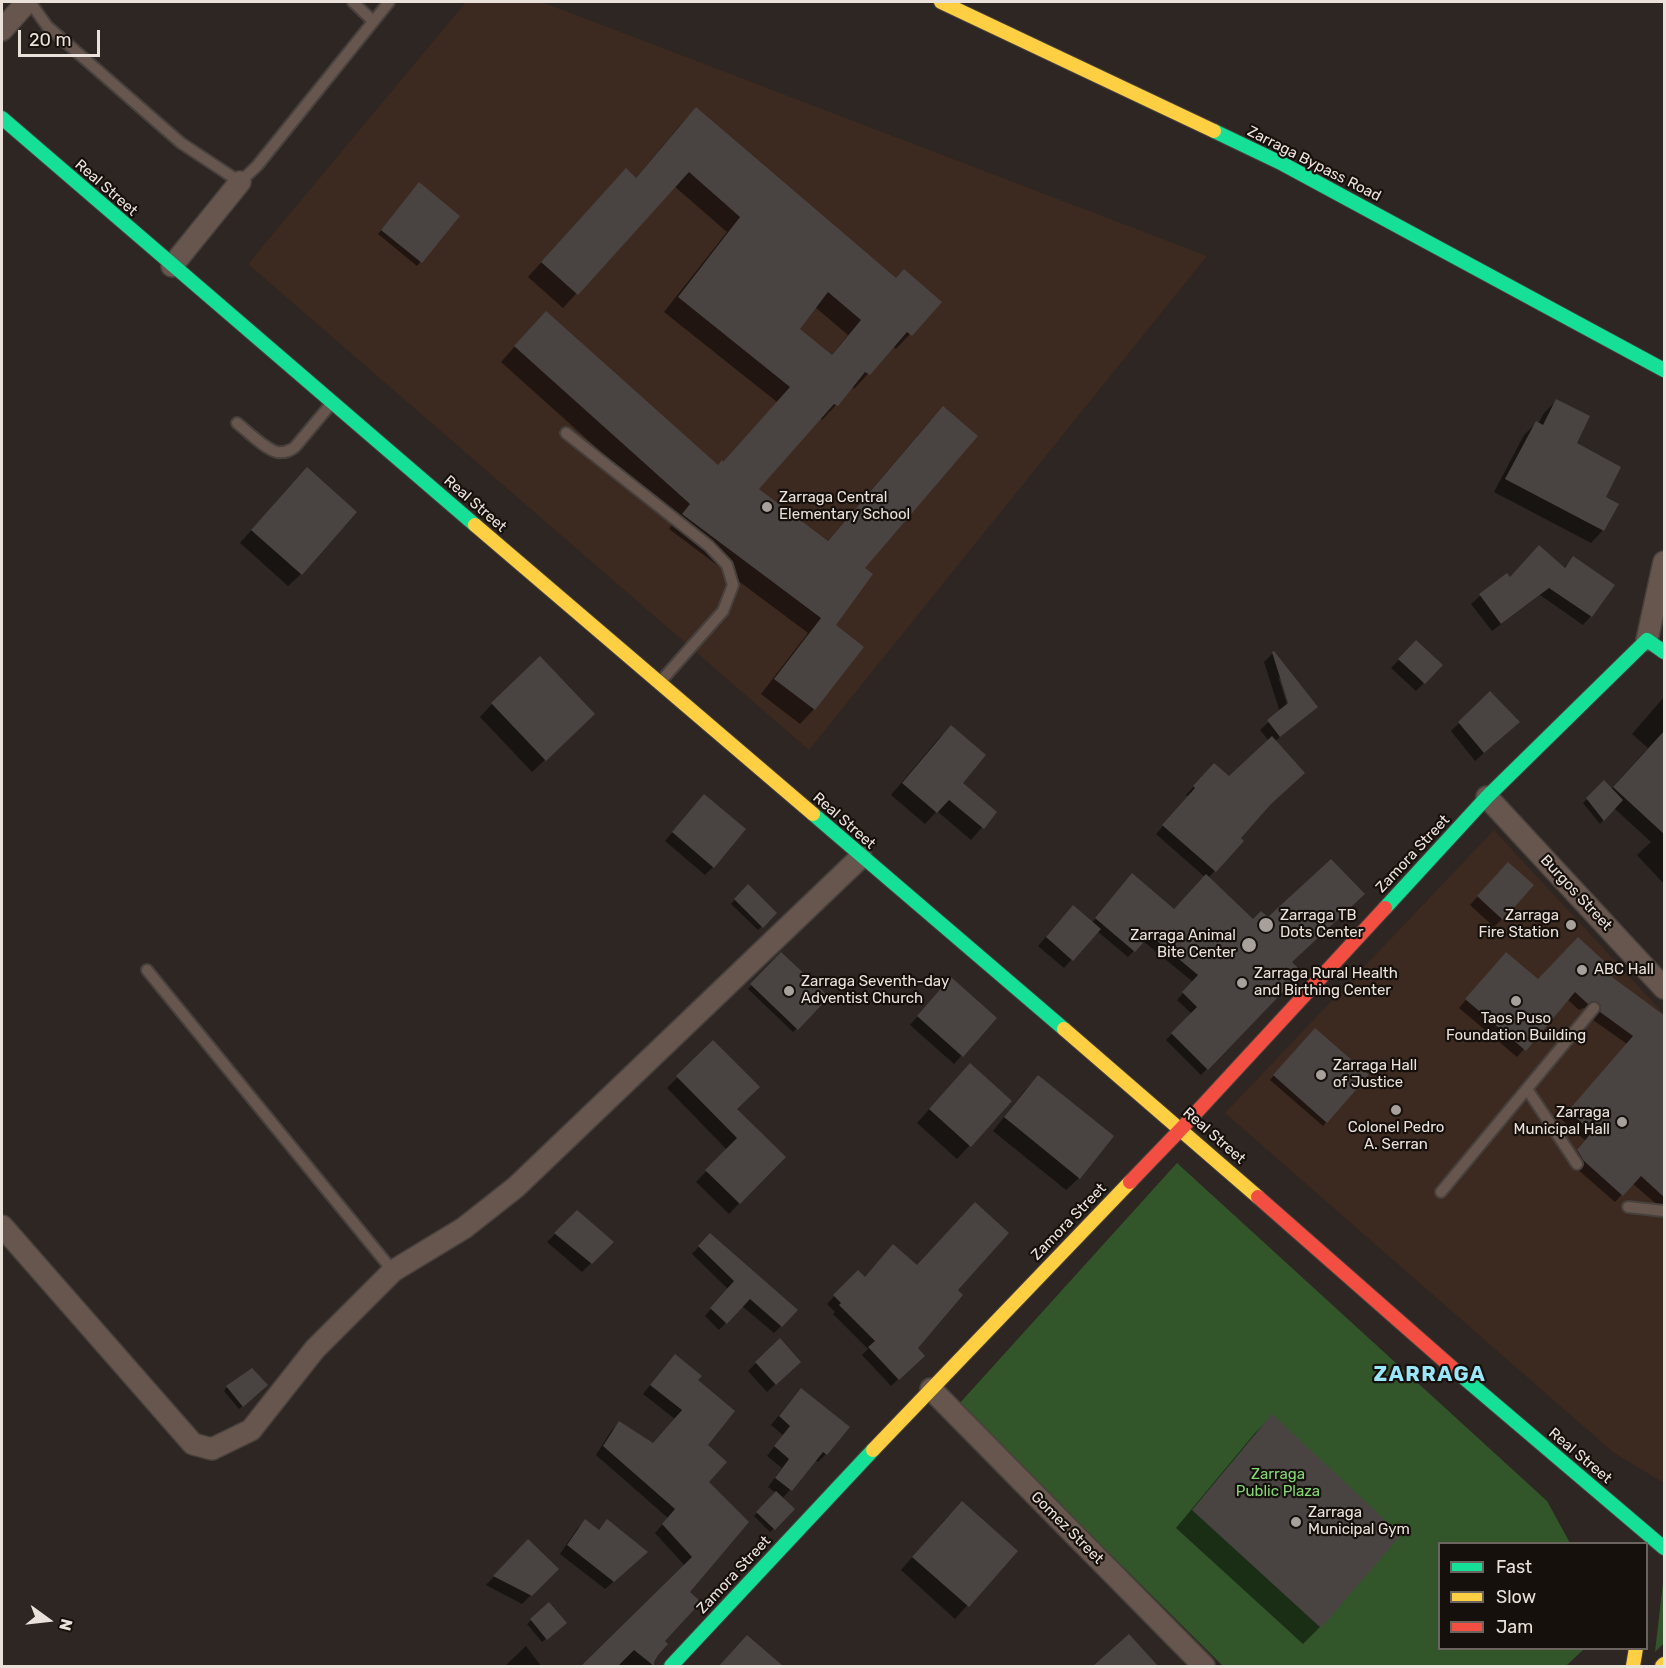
<!DOCTYPE html>
<style>
body{margin:0}
#map{position:relative;width:1666px;height:1668px;overflow:hidden;background:#2e2622;font-family:Rubik,sans-serif}
canvas{display:block}
.frame{position:absolute;inset:0;border:3px solid #eae1db;pointer-events:none}
.legend{position:absolute;left:1438px;top:1542px;width:210px;height:108px;box-sizing:border-box;background:#16100c;border:2px solid #6b645f;margin:0;padding:8px 10px;list-style:none;font-size:18px;color:#eae1db}
.legend li{display:flex;align-items:center;gap:12px;height:30px}
.legend b{width:30px;border:2px solid #6b645f}
.north{position:absolute;left:18px;top:1590px;width:60px;height:60px;-webkit-text-stroke:4px #16100c;paint-order:stroke;rotate:105deg;font-size:16px;font-weight:700;line-height:24px;text-align:center;color:#eae1db}
.north::after{content:'';display:block;margin:auto;width:21px;height:27px;background:#eae1db;clip-path:polygon(50% 0,100% 100%,50% 72%,0 100%)}
.scale{position:absolute;left:18px;top:30px;width:82px;height:27px;box-sizing:border-box;border:3px solid #eae1db;border-top:0;padding-left:8px;font-size:18px;line-height:21px;white-space:nowrap;color:#eae1db;-webkit-text-stroke:4px #16100c;paint-order:stroke}
</style>
<div id="map">
<canvas width="1666" height="1668"></canvas>
<div class="frame"></div>
<ul class="legend">
<li><b style="height:8px;background:#16e098"></b>Fast</li>
<li><b style="height:8px;background:#ffcf43"></b>Slow</li>
<li><b style="height:8px;background:#f24e42"></b>Jam</li>
</ul>
<div class="north">N</div>
<div class="scale">20 m</div>
</div>
<script>
const context = document.querySelector('canvas').getContext('2d');
context.lineJoin = 'round';
function fillPath(path, color) {
  context.fillStyle = color;
  context.fill(path, 'evenodd');
}
function stroke(path, color, width, dash) {
  context.strokeStyle = color;
  context.lineWidth = width;
  context.lineCap = dash ? 'butt' : 'round';
  context.setLineDash(dash || []);
  context.stroke(path);
}
function write(font, color, halo, rows, align = 'center') {
  context.font = font + ' Rubik,sans-serif';
  context.lineWidth = 4.5;
  context.setLineDash([]);
  context.textBaseline = 'middle';
  context.strokeStyle = halo;
  context.fillStyle = color;
  for (const [text, x, y, turn = 0] of rows) {
    context.save();
    context.translate(x, y);
    context.rotate((+turn || 0) * Math.PI / 180);
    context.textAlign = isNaN(turn) ? turn : align;
    if (halo) context.strokeText(text, 0, 0);
    context.fillText(text, 0, 0);
    context.restore();
  }
}
fillPath(new Path2D(`
 M466,2H542L1207,256L809,750L248,264Z
 M1494,830L1664,1014V1483L1614,1453L1225,1113Z`), '#3c291f');
fillPath(new Path2D(`
 M1177,1163L1547,1501L1570,1543L1440,1544V1648L1584,1649L1566,1666H1223L959,1404Z
 M1664,1574V1643L1655,1652Z`), '#32562a');
fillPath(new Path2D(`
 M696,109L910,334L896,349L893,346L854,389L852,386L836,405L822,420L820,418L757,489L827,542L929,422L943,408L833,626L862,648L814,709L800,724L761,694L808,633L669,529L676,519L501,362L532,327L718,467L723,463L777,402L664,312L727,232L674,186L563,308L528,277L611,185L635,179L682,123ZM815,307L848,335L831,356L797,329Z
 M416,188L458,216L417,266L378,234Z
 M1556,401L1575,443L1604,498L1617,504L1603,530L1591,543L1494,492L1524,435L1536,423L1538,424L1544,413Z
 M294,482L301,574L288,586L240,543Z
 M1573,558L1591,616L1583,625L1540,595L1492,631L1471,604L1480,596L1507,575L1510,579L1564,568Z
 M1416,642L1441,665L1416,691L1391,668Z
 M1273,653L1316,707L1275,741L1267,807L1239,838L1242,841L1208,878L1300,972L1201,1075L1166,1040L1192,1014L1177,1000L1193,982L1143,941L1128,957L1097,931L1064,968L1038,946L1065,915L1092,923L1126,882L1173,910L1205,877L1156,834L1188,797L1186,795L1206,773L1229,778L1269,741L1260,730L1280,712L1264,662ZM1278,676L1282,681L1292,710L1289,711Z
 M1490,693L1509,730L1475,761L1451,731Z
 M1664,697V884L1637,855L1651,842L1614,808L1600,824L1583,803L1604,782L1611,789L1648,748L1632,734Z
 M492,704L580,727L532,772L480,717Z
 M951,727L961,783L995,812L971,840L937,811L925,824L891,795L939,738Z
 M696,804L713,867L705,875L665,841Z
 M1499,872L1502,919L1494,927L1470,905Z
 M748,886L775,913L758,930L731,904Z
 M781,954L827,997L793,1032L748,989Z
 M1498,961L1538,981L1609,977L1664,1019V1205L1661,1208L1632,1183L1615,1202L1576,1168L1570,1159L1586,1141L1562,1120L1627,1044L1593,1020L1594,1014L1590,1009L1583,1008L1579,1010L1567,999L1517,1057L1459,1008Z
 M943,987L995,1018L954,1064L910,1025Z
 M1311,1033L1367,1076L1323,1126L1270,1080Z
 M713,1042L735,1109L784,1157L729,1214L696,1182L727,1150L667,1088Z
 M1038,1077L1079,1178L1066,1190L993,1131L1025,1090Z
 M957,1078L1010,1101L957,1159L917,1123Z
 M577,1212L612,1242L582,1272L547,1242Z
 M710,1235L781,1326L774,1333L742,1306L719,1330L705,1316L728,1289L692,1254Z
 M917,1267L955,1290L916,1349L923,1356L891,1386L862,1355L868,1349L833,1314L835,1312L827,1304L858,1272L864,1279Z
 M779,1340L790,1370L767,1392L748,1371Z
 M667,1364L696,1381L706,1445L707,1482L688,1592L653,1661L652,1666H583L685,1566L655,1533L668,1518L596,1455L611,1431L619,1423L653,1445L675,1419L643,1394Z
 M227,1387L263,1389L239,1409L224,1391Z
 M793,1398L826,1454L818,1462L815,1460L782,1499L793,1509L770,1532L754,1516L776,1493L768,1487L782,1468L767,1456L783,1435L771,1425Z
 M1272,1416L1399,1535L1320,1627L1303,1644L1176,1528L1255,1433Z
 M949,1515L1016,1551L955,1619L901,1570Z
 M585,1521L598,1531L607,1521L638,1560L605,1589L560,1554L577,1529Z
 M528,1541L557,1569L522,1604L486,1585Z
 M549,1604L561,1626L542,1642L527,1624Z
 M1129,1636L1154,1663L1150,1666H1095Z
 M747,1637L782,1666H720Z
 M526,1646L541,1666H505Z`), '#0007');
fillPath(new Path2D(`
 M696,107L896,278L904,269L942,302L912,336L907,332L870,375L865,372L838,406L834,404L759,489L828,541L943,406L978,436L865,568L873,574L836,625L864,647L815,710L774,679L821,618L682,514L690,504L514,346L546,311L718,465L722,460L723,462L790,387L678,297L740,217L689,172L578,295L541,262L626,168L636,178ZM828,292L861,320L832,355L800,329Z
 M419,182L460,216L422,263L381,230Z
 M1556,399L1590,416L1577,443L1621,467L1606,497L1619,504L1604,531L1505,479L1536,421L1543,425Z
 M307,467L357,512L302,575L251,530Z
 M1539,545L1565,568L1573,556L1615,585L1592,617L1549,588L1501,624L1479,594L1507,573L1510,577Z
 M1416,640L1443,665L1425,684L1398,659Z
 M1274,651L1318,707L1280,737L1267,720L1288,703L1272,652Z
 M540,656L595,714L546,761L491,703Z
 M1490,691L1520,722L1484,753L1458,722Z
 M951,725L986,755L963,783L997,812L984,829L949,800L937,813L902,783Z
 M1665,730V835L1613,787Z
 M1272,736L1305,773L1271,804L1241,838L1244,841L1216,872L1162,825L1195,788L1193,786L1214,763L1229,776Z
 M1604,780L1623,800L1604,821L1586,798Z
 M704,794L746,829L714,868L672,832Z
 M1331,859L1365,894L1292,962L1302,972L1208,1070L1171,1033L1197,1007L1182,992L1198,975L1150,935L1135,952L1095,918L1132,873L1174,909L1206,874L1253,919L1261,911L1268,917Z
 M1508,862L1534,885L1503,920L1477,896Z
 M748,884L777,913L763,928L734,899Z
 M1073,905L1101,929L1073,961L1046,937Z
 M1578,937L1616,972L1612,977L1665,1016V1198L1641,1176L1623,1196L1584,1161L1577,1150L1592,1132L1568,1111L1633,1036L1600,1012L1601,1006L1598,1002L1592,1001L1588,1004L1575,992L1526,1051L1465,999L1506,952L1538,979Z
 M781,952L829,997L798,1030L750,984Z
 M951,977L997,1018L963,1057L917,1016Z
 M1315,1028L1369,1075L1327,1123L1273,1075Z
 M713,1040L760,1087L737,1109L786,1157L740,1204L705,1170L737,1138L676,1076Z
 M970,1063L1012,1101L971,1147L929,1109Z
 M1038,1075L1114,1136L1080,1179L1004,1117Z
 M975,1202L1009,1233L958,1290L963,1295L918,1348L925,1356L899,1380L868,1347L875,1341L839,1305L841,1303L833,1295L858,1270L865,1277L893,1244L917,1265Z
 M577,1210L614,1242L592,1264L554,1233Z
 M710,1233L798,1310L782,1327L750,1299L727,1324L710,1308L734,1281L698,1246Z
 M780,1338L801,1362L776,1385L755,1362Z
 M675,1354L702,1376L698,1380L735,1411L708,1445L727,1462L709,1482L749,1522L690,1592L701,1602L665,1641L668,1644L658,1655L654,1662V1666L634,1650L618,1666H581L692,1557L662,1524L675,1509L603,1446L619,1421L653,1443L682,1410L650,1385Z
 M252,1368L268,1385L243,1407L226,1386Z
 M801,1388L850,1427L827,1455L823,1452L792,1491L775,1478L789,1459L774,1446L790,1426L779,1416Z
 M1272,1414L1401,1535L1321,1628L1192,1510Z
 M776,1491L795,1509L775,1530L756,1512Z
 M962,1501L1018,1551L969,1607L912,1557Z
 M585,1519L599,1530L607,1519L648,1552L614,1582L567,1545Z
 M528,1539L559,1569L532,1596L493,1576Z
 M549,1602L567,1623L547,1640L530,1619Z
 M1129,1634L1158,1666H1093Z
 M747,1635L783,1666H719Z`), '#494442');
const lane = new Path2D(`
 M30,2L47,26L181,143L240,182L257,166L389,2
 M353,2L373,21
 M237,423C247,431 265,449 277,452C284,453 290,451 295,447L331,404
 M566,433L709,546L727,565L733,585L723,611L661,681
 M147,970L393,1271
 M1527,1089L1577,1164
 M1441,1192L1594,1008
 M1628,1207L1664,1211`);
const street = new Path2D(`
 M2,30L27,2
 M172,266L240,182
 M1647,640L1664,562
 M1487,797L1664,988
 M2,1226L193,1444L212,1449L251,1430L315,1349L393,1271L464,1228L516,1187L861,857
 M931,1389L1204,1666`);
const fast = new Path2D(`
 M2,118L475,525
 M1214,131L1283,164L1664,370
 M813,814L1064,1029
 M1385,908L1487,797L1647,640L1664,652
 M1457,1372L1664,1548
 M671,1666L873,1450`);
const slow = new Path2D(`
 M941,2L1214,131
 M475,525L813,814
 M1064,1029L1258,1197
 M873,1450L1130,1182
 M1633,1666L1636,1648
 M1662,1666L1664,1664`);
const jam = new Path2D(`
 M1130,1182L1181,1129L1385,908
 M1258,1197L1457,1372`);
stroke(lane, '#47413d', 14);
stroke(street, '#47413d', 24);
stroke(fast, '#47413d', 16);
stroke(slow, '#47413d', 16);
stroke(jam, '#47413d', 16);
stroke(lane, '#67564e', 10);
stroke(street, '#67564e', 21);
stroke(fast, '#16e098', 14);
stroke(slow, '#ffcf43', 14);
stroke(jam, '#f24e42', 14);
for (const [x, y, r, color] of [
 [767,507,6,"#a8a09a"],
 [1266,925,8,"#a8a09a"],
 [1571,925,6,"#a8a09a"],
 [1249,945,8,"#a8a09a"],
 [1582,970,6,"#a8a09a"],
 [1242,983,6,"#a8a09a"],
 [789,991,6,"#a8a09a"],
 [1516,1001,6,"#a8a09a"],
 [1321,1075,6,"#a8a09a"],
 [1396,1110,6,"#a8a09a"],
 [1622,1122,6,"#a8a09a"],
 [1296,1522,6,"#a8a09a"]
]) {
  const dot = new Path2D();
  dot.arc(x, y, r, 0, 2 * Math.PI);
  context.fillStyle = color;
  context.fill(dot);
  stroke(dot, '#16100c', 2);
}
write('15px', '#eae1db', '#16100c', [
 ["Zarraga Bypass Road",1314,164,27],
 ["Real Street",106,188,41],
 ["Real Street",475,504,41],
 ["Real Street",844,821,41],
 ["Zamora Street",1413,854,-47],
 ["Burgos Street",1576,893,47],
 ["Real Street",1214,1136,41],
 ["Zamora Street",1069,1222,-46],
 ["Real Street",1580,1456,40],
 ["Gomez Street",1067,1528,45],
 ["Zamora Street",734,1575,-47]
]);
write('15px', '#eae1db', '#16100c', [
 ["Zarraga Central",779,498],
 ["Elementary School",779,515],
 ["Zarraga TB",1280,916],
 ["Dots Center",1280,933],
 ["Zarraga",1559,916,"right"],
 ["Fire Station",1559,933,"right"],
 ["Zarraga Animal",1236,936,"right"],
 ["Bite Center",1236,953,"right"],
 ["ABC Hall",1594,970],
 ["Zarraga Rural Health",1254,974],
 ["and Birthing Center",1254,991],
 ["Zarraga Seventh-day",801,982],
 ["Adventist Church",801,999],
 ["Taos Puso",1516,1019,"center"],
 ["Foundation Building",1516,1036,"center"],
 ["Zarraga Hall",1333,1066],
 ["of Justice",1333,1083],
 ["Zarraga",1610,1113,"right"],
 ["Municipal Hall",1610,1130,"right"],
 ["Colonel Pedro",1396,1128,"center"],
 ["A. Serran",1396,1145,"center"],
 ["Zarraga",1308,1513],
 ["Municipal Gym",1308,1530]
], 'left');
write('15px', '#85d675', '#16100c', [
 ["Zarraga",1278,1475],
 ["Public Plaza",1278,1492]
]);
context.letterSpacing = '1.5px';
write('bold 21px', '#9ae6fa', '#16100c', [
 ["ZARRAGA",1430,1375]
]);
context.letterSpacing = '0px';
</script>
